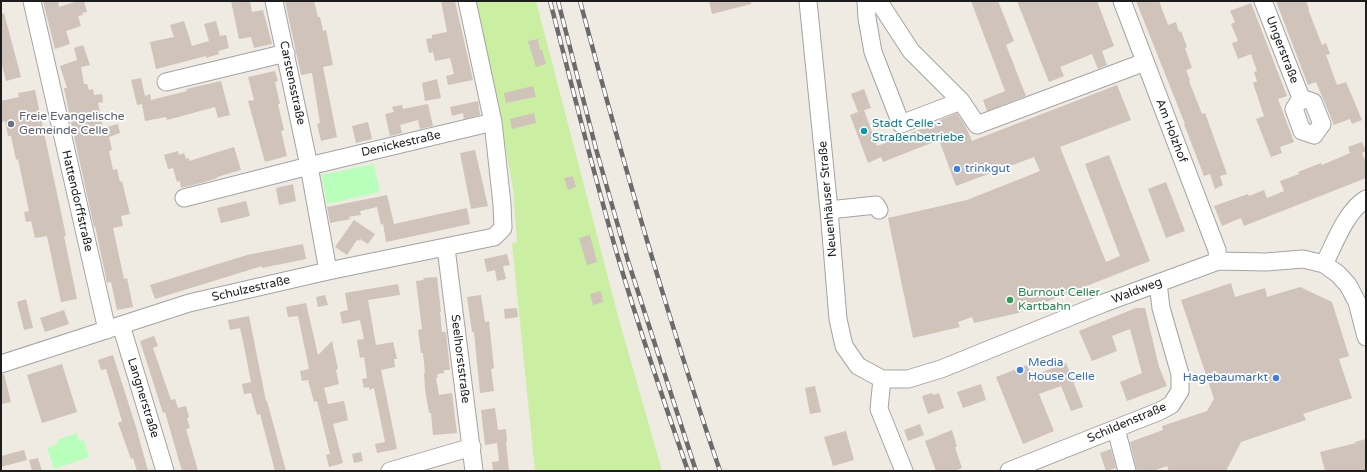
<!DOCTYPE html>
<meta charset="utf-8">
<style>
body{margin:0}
#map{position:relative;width:1367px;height:472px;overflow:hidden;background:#efeae2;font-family:"Varela Round",sans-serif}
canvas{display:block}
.frame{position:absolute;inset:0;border:2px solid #1d1d1d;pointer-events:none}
</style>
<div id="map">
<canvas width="1367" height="472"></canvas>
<div class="frame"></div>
</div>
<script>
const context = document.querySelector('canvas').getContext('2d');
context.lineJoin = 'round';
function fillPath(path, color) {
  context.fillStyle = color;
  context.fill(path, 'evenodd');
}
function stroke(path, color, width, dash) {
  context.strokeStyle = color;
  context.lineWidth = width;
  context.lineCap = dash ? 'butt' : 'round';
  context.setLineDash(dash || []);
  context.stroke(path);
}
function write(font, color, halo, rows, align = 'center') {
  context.font = font + ' "Varela Round",sans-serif';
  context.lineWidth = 3.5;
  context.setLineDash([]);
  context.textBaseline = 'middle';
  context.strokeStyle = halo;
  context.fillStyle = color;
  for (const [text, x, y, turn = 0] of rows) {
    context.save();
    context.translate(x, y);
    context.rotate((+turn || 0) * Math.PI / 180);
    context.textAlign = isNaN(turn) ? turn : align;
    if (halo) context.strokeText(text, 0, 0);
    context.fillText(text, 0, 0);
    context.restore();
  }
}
fillPath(new Path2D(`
 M473,1H536L618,316L662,471H535L512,243L517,242L513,189L498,106Z`), '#caefa2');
fillPath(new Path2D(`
 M374,164L380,192L327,204L321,175Z
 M77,433L79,441L84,440L89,457L54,469L47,448L58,444L57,440Z`), '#b9ffbc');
fillPath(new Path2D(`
 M43,1H58L59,7L78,1H84L87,12L82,13L83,15L78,16L81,26L66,31L70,44L55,49Z
 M231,1H250L252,12L263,10L272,44L254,48L251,37L239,39Z
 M285,1H314L318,17H320L323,31L326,30L333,65L323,67L337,137L321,141L317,124L320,123L312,73L301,75Z
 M441,1H455L473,80L448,85L446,76L454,74L450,58L435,61L433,52L429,53L426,39L432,38V35L447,32Z
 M709,1H751V4L712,14Z
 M971,1H998L1014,41L1006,45L1026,96L987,111L983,100L1005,91Z
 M1017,1H1097L1114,46L1102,51L1107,65L1098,69L1092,54L1060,67L1064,76L1049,82Z
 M1136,1H1159L1168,25L1176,22L1179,32L1181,31L1187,47L1185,48L1192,68L1186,70L1190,80L1189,81L1202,114L1205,113L1227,174L1220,176L1223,185L1215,189L1210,174L1204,176L1184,124H1185Z
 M1276,1H1306L1309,9H1308L1322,45L1326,43L1330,54L1326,55L1337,85L1346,82L1362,120L1352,124L1350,119L1334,125L1316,82L1308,85Z
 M1251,3L1287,96L1278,99L1294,142L1280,147L1282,153L1271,157L1256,119L1264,116L1253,83L1257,81L1254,72L1257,71L1251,54L1238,59L1232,43L1238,41L1231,24L1235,22L1230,11Z
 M4,13L21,77L6,81L1,61V14Z
 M184,21L192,46L209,41L204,24L216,21L220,36L226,35L229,48L218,51L219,54L206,58V56L156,69L150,42L174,37L170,25Z
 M538,39L540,50H542L546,64L536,67L528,41Z
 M83,45L90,65L81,67L84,84H87L89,90L93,89L94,95L102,94L103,102L98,103L103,128L118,124L120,133L109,137L112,150L109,151L113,170L117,169L120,182L122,181L130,214L121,216L123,226L113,228L124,279L127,278L133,307L117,310L111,282L107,283L95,226L94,227L69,113L64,88H67L60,66L77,60L74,48Z
 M275,71L278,81L275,82L280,104H278L284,130L281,131L287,156L265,162L248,101L254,100L248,77Z
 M141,78L145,96L150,94L151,100L187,91L186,89L221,81L230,115L218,118L215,107L167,120L166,117L145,121L142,104L137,105L131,80Z
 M437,79L441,98L425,101L422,83Z
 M1117,85L1131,120L1060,147L1106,262L1120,256L1085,164L1109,155L1150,261L1018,313L974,323L972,317L958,322L960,327L913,338L888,218L967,200L1040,171L1034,157L956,186L939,140L883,162L881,157L868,163L850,115L858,112L851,94L864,89L871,108L864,110L877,146L940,122V120L957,113L966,127L972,141Z
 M533,86L536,97L506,103L504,93Z
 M35,90L66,236H64L77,299L61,302L47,236L35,238L31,221L26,222L24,212L29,211L18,159L16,160L11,136H8L5,121L1,122V101L19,97L18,93Z
 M478,101L480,115L464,119L463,113L452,116L450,107Z
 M428,104L433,126L420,129L418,120L400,125L402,133L390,136L385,114L394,112L392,107L402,105L403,109Z
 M534,113L536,123L512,129L510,119Z
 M368,122L372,139L356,143L352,126Z
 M1362,142L1366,151L1362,153L1366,163V178L1244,226L1241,218L1222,226L1214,206L1248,194L1249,196L1264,190L1267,198L1284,191L1280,181L1299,174L1298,172L1321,163L1322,165L1350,153L1348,147Z
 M234,147L241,170L217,177V178L205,182L181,188L180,181L177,182L173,168L168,169L164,155L178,151L179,155L184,153L186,159L189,158V161Z
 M475,150L488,206L471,209L460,153Z
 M573,176L576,187L568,190L564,178Z
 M1166,182L1185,231L1166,238L1148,189Z
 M293,184L296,201L279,205L276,188Z
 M387,195L394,224L467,208L470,224L386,242L383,223L381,225L377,207L360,211L361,215L348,217L351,219L330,223L327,207Z
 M246,201L250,216L221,223L217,208Z
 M354,220L375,234L368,244L360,239L359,241L357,240L347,255L335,247Z
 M590,235L597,262L587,265L579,238Z
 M303,244L306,259L262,268V266L155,299L150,285L247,255Z
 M507,254L510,265L503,266L506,279L497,281L495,270L487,272L484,259Z
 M437,277L441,312H440L442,332H446L450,370H444V373L437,374L438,377L436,378L439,395L452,393L457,433L433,435L431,413H429L425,389L424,373H425L423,353H421L418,330L422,329L416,281L424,280L423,278Z
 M1231,283L1235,297L1265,288L1267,297L1300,287L1332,302L1349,356L1339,359L1352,398L1303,414L1306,420L1241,442L1226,471H1169L1167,466L1153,471H1137L1130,442L1163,430L1162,426L1207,411L1214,399L1181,300Z
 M398,284L400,295L368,300L376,345L393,342L397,359H394L395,367L381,370L397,449L377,453L375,444L385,442L374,388L369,390V387L364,388L362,379L367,378L364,357L360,358L357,340L364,339L360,320L342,324L340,312L348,310L345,293Z
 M601,291L603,302L593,305L590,294Z
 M325,295L328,305L318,307L316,297Z
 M481,295L485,322L489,321L494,368L491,369L494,391L480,393L474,332H472L467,297Z
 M26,299L33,328L24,330L17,302Z
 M306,303L318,355L332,341L338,369L336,370L339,384L324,388L328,404L344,401L348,420L333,424L343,463L329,467L326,455L330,454L317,401L314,402L308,380L302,381L300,371L309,369L298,316L288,317L286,307Z
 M517,308L518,317L505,319L504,309Z
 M1136,308H1145L1159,367L1167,386L1127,401L1120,382L1142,373L1130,329L1112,336L1117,351L1092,361L1079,331Z
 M64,310L69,324L45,332L40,318Z
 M249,316L266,401H267L286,471H275L260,414L257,415L251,393L244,394L242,384L251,382L243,341L240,328L230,330L228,320Z
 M154,336L158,346L153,348L171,400L175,399L178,408L186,406L189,417L187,418L190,428L186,429L198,471H182L165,412L163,413L140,341Z
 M113,355L136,427L148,471H137L133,458L131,459L118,423L122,421L106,369L101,370L98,360Z
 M1066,363L1083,407L1071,411L1061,386L1039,394L1054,431L1023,444L996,377L1027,365L1032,376Z
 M62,364L77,412L42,423L27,375Z
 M1,374H4L11,402L1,404Z
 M981,384L986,400L963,408L957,392Z
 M815,386L821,412L810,414L805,388Z
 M932,393L933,395L939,393L944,408L928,414L922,396Z
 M495,408L498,430L506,429L507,442H506L509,471H493L492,462L499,461L497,443L485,445L481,410Z
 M920,424L924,435L908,441L904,430Z
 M952,430L957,447H955L962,468L955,471H936L925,441Z
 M846,431L854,460L833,466L824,437Z
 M1366,439V471H1325L1320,452L1356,443L1355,442Z
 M1111,449L1116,468L1106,471L1100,453Z
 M24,450L27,460L1,467V456Z
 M361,452L363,461L354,463L352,454Z
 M38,458L42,471H32L29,460Z`), '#d0c3ba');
const minor = new Path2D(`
 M32,1L107,330
 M274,1L309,166L328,271
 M808,1L829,210L838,319L844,346L858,366L882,379H908L941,369L1104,303L1218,261L1266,262L1303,259L1324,264L1338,274L1348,285L1357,302L1366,337
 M866,1L867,18L873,52L901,124L961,101
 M1122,1L1217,250L1218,261
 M1263,1L1301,98
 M881,5L911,51L961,101L977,125L1145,62
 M166,82L286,53
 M1301,98L1313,102L1322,124L1314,135L1302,131L1294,109Z
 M184,198L309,166L493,122
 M829,210L876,205L879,210
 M446,248L474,471
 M1324,264C1335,243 1346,211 1366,199
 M121,325L165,471
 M1,364L189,303L328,271L494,237L503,228L502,204L493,122L467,1
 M882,379L879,409L904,471
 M1116,429L1127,471
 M390,471L472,447
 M1009,471L1160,411L1171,405L1180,391V374L1161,308L1158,283`);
stroke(minor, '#a4a4a4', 19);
stroke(minor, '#fff', 17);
const rail = new Path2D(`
 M550,1C573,89 594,177 620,264C641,334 664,402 688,471
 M558,1L596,149L628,261L696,471
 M580,1C622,159 667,316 720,471`);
stroke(rail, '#6b6b6b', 4.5);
stroke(rail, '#fff', 3, [9]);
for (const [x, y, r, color] of [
 [11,124,4,"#6b7280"],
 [864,131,4,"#0f9aa8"],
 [957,169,4,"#3f7fe0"],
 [1010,300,4,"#2e9e5b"],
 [1020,370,4,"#3f7fe0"],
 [1276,378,4,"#3f7fe0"]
]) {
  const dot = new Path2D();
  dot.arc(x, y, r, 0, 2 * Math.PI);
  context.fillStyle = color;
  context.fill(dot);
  stroke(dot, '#fff', 1.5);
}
write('12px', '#1d1d1d', '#fff', [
 ["Ungerstraße",1282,50,69],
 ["Carstensstraße",292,83,78],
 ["Am Holzhof",1171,131,69],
 ["Denickestraße",401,144,-13],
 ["Neuenhäuser Straße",828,199,-95],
 ["Hattendorffstraße",77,201,77],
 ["Schulzestraße",251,289,-13],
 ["Waldweg",1137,291,-21],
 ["Seelhorststraße",460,359,83],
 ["Langnerstraße",143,398,73],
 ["Schildenstraße",1127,423,-23]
]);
write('12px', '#5b616d', '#fff', [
 ["Freie Evangelische",19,117],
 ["Gemeinde Celle",19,131]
], 'left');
write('12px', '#0d838f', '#fff', [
 ["Stadt Celle -",872,124],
 ["Straßenbetriebe",872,138]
], 'left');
write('12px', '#366cbe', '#fff', [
 ["trinkgut",965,169],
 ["Media",1028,363],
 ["House Celle",1028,377],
 ["Hagebaumarkt",1268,378,"right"]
], 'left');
write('12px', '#27864d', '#fff', [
 ["Burnout Celler",1018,293],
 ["Kartbahn",1018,307]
], 'left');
</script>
